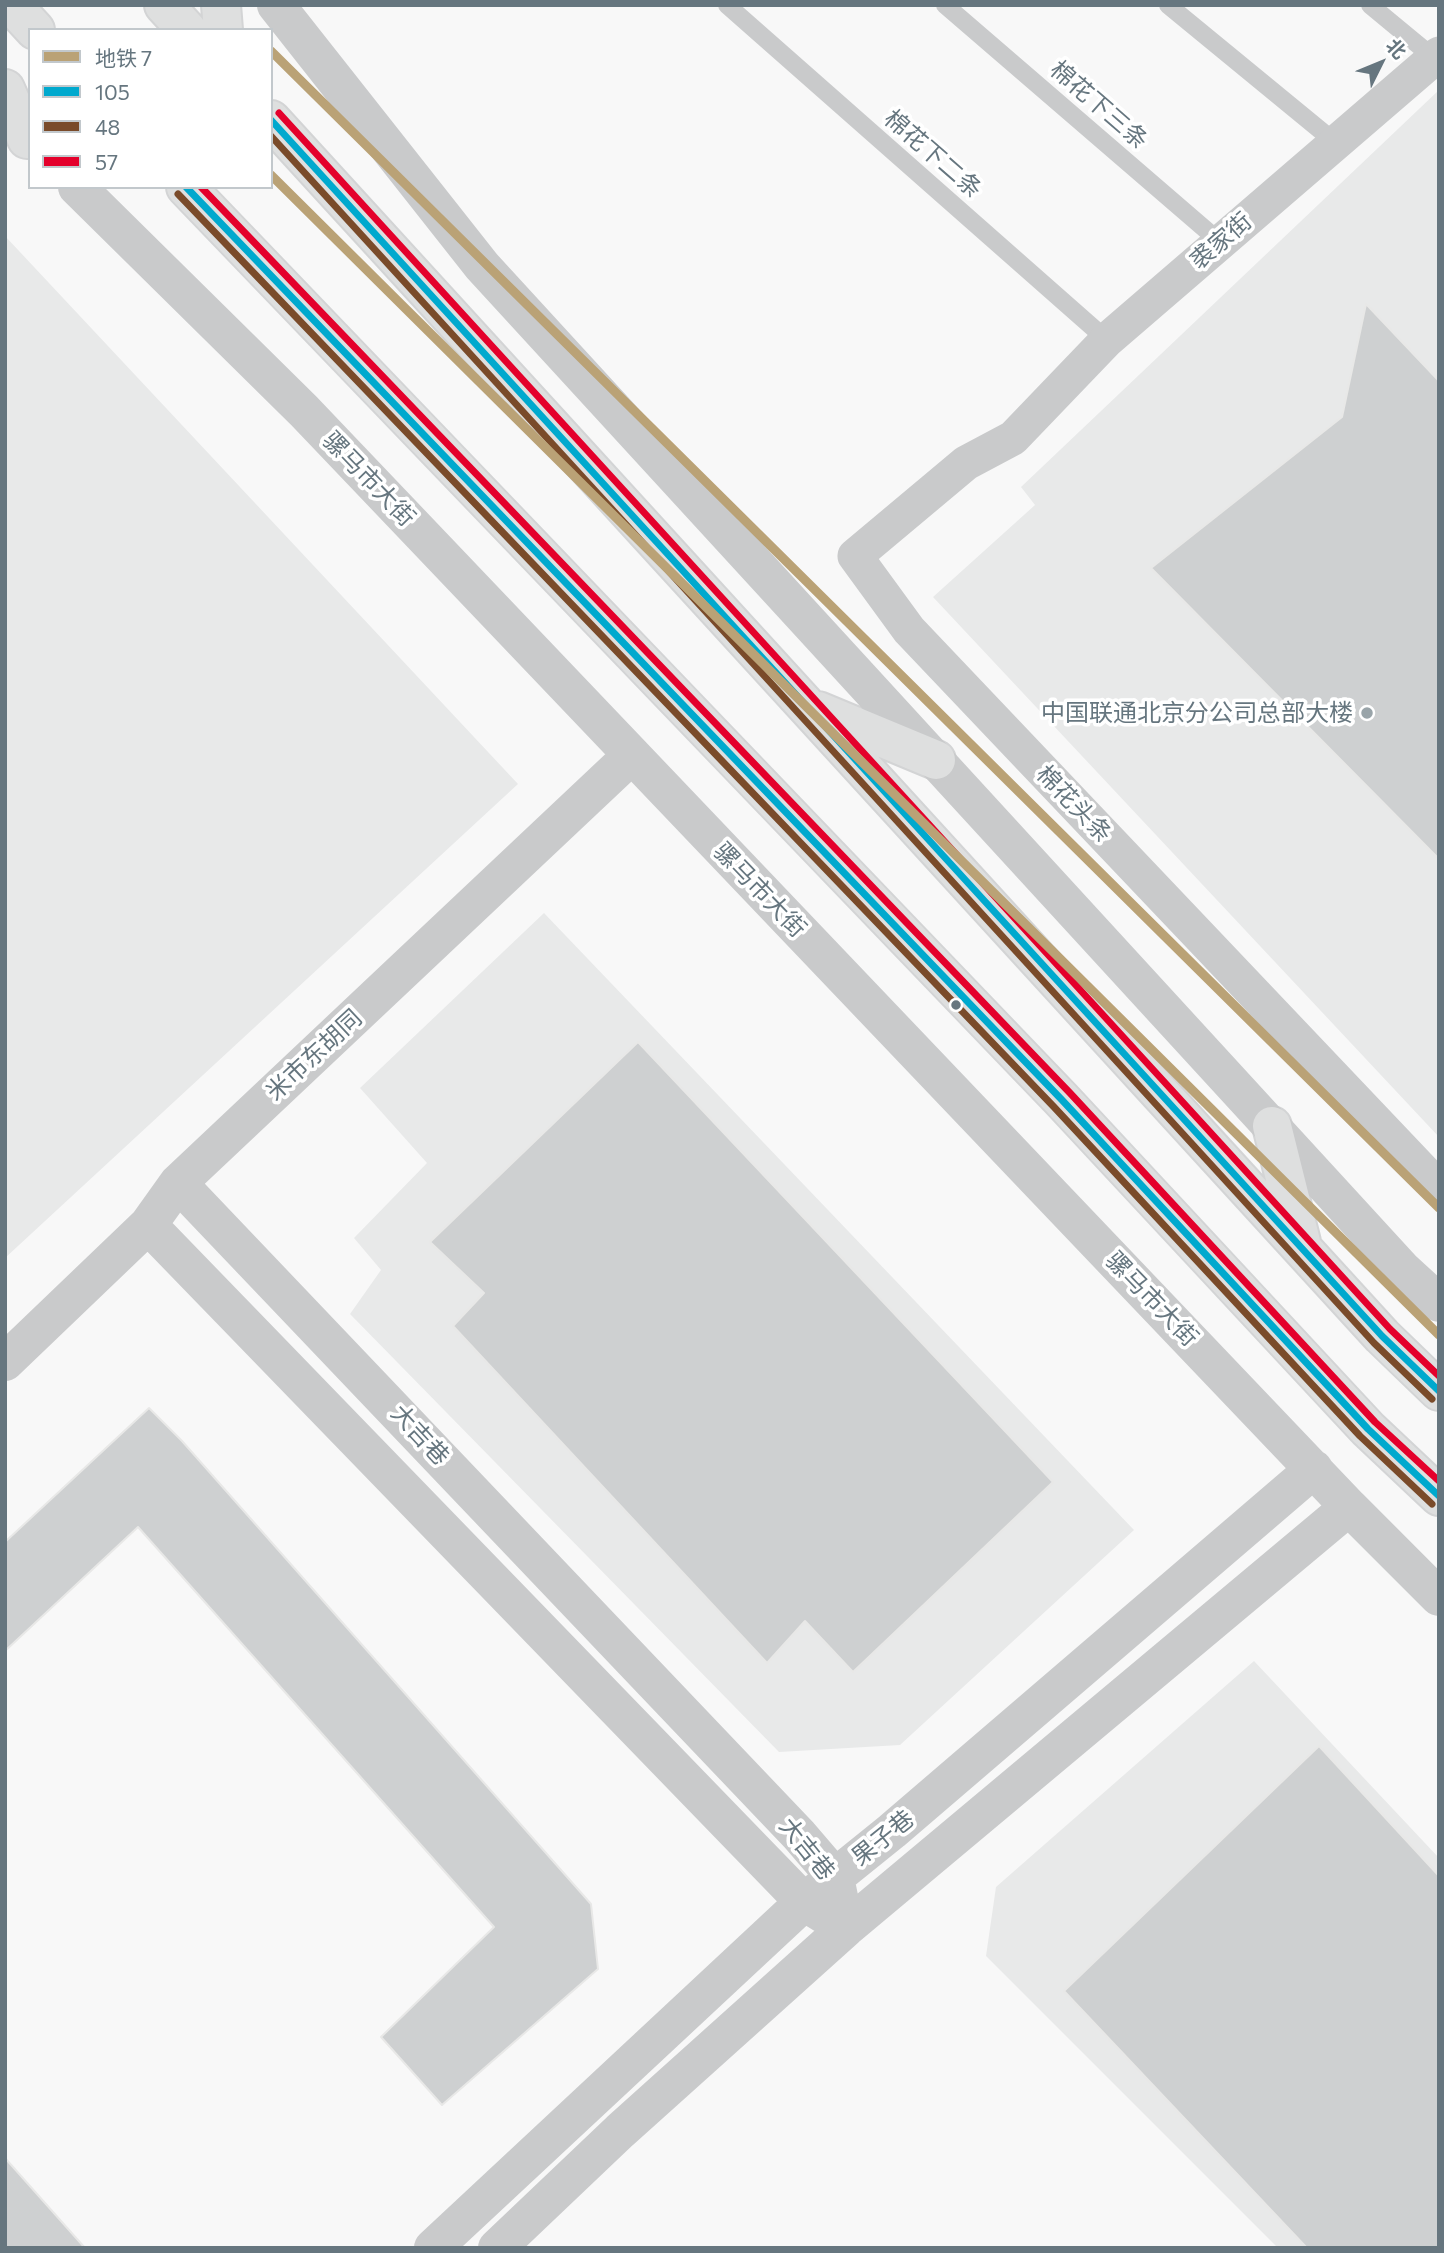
<!DOCTYPE html>
<meta charset="utf-8">
<style>
body{margin:0}
#map{position:relative;width:1444px;height:2253px;overflow:hidden;background:#f8f8f8;font-family:Commissioner,"Noto Sans SC",sans-serif}
canvas{display:block}
.frame{position:absolute;inset:0;border:7px solid #66767f;pointer-events:none}
.legend{position:absolute;left:28px;top:28px;width:245px;height:161px;box-sizing:border-box;background:#fff;border:2px solid #c2c8cc;margin:0;padding:9px 12px;list-style:none;font-size:21px;color:#66767f}
.legend li{display:flex;align-items:center;gap:14px;height:35px}
.legend b{width:35px;border:2px solid #c2c8cc}
.north{position:absolute;left:1346px;top:28px;width:70px;height:70px;-webkit-text-stroke:5px #fff;paint-order:stroke;rotate:47deg;font-size:19px;font-weight:700;line-height:28px;text-align:center;color:#66767f}
.north::after{content:'';display:block;margin:auto;width:24px;height:32px;background:#66767f;clip-path:polygon(50% 0,100% 100%,50% 72%,0 100%)}
</style>
<div id="map">
<canvas width="1444" height="2253"></canvas>
<div class="frame"></div>
<ul class="legend">
<li><b style="height:9px;background:#baa276"></b>地铁 7</li>
<li><b style="height:9px;background:#00a9ce"></b>105</li>
<li><b style="height:9px;background:#7a4b2a"></b>48</li>
<li><b style="height:9px;background:#e4002b"></b>57</li>
</ul>
<div class="north">北</div>
</div>
<script>
const context = document.querySelector('canvas').getContext('2d');
context.lineJoin = 'round';
function fillPath(path, color) {
  context.fillStyle = color;
  context.fill(path, 'evenodd');
}
function stroke(path, color, width, dash) {
  context.strokeStyle = color;
  context.lineWidth = width;
  context.lineCap = dash ? 'butt' : 'round';
  context.setLineDash(dash || []);
  context.stroke(path);
}
function write(font, color, halo, rows, align = 'center') {
  context.font = font + ' Commissioner,"Noto Sans SC",sans-serif';
  context.lineWidth = 7;
  context.setLineDash([]);
  context.textBaseline = 'middle';
  context.strokeStyle = halo;
  context.fillStyle = color;
  for (const [text, x, y, turn = 0] of rows) {
    context.save();
    context.translate(x, y);
    context.rotate((+turn || 0) * Math.PI / 180);
    context.textAlign = isNaN(turn) ? turn : align;
    if (halo) context.strokeText(text, 0, 0);
    context.fillText(text, 0, 0);
    context.restore();
  }
}
fillPath(new Path2D(`
 M1439,90V1137L933,597L1035,505L1021,487Z
 M5,236L518,784L5,1258Z
 M544,913L1134,1530L900,1745L779,1752L350,1314L381,1270L354,1238L427,1163L360,1088Z
 M1254,1661L1439,1858V2248H1278L986,1956L996,1887Z`), '#e8e9e9');
const building = new Path2D(`
 M1366,304L1439,381V859L1151,568L1342,417Z
 M638,1042L1053,1482L853,1672L805,1621L767,1663L453,1326L484,1293L430,1242Z
 M149,1408L182,1441L591,1904L598,1969L442,2105L381,2037L494,1927L138,1527L5,1651V1542Z
 M1319,1746L1439,1876V2248H1307L1064,1991Z
 M5,2158L85,2248H5Z`);
fillPath(building, '#ced0d1');
stroke(building, '#e8e8e7', 2);
const primary = new Path2D(`
 M12,5L35,30
 M164,5L187,30
 M221,5L223,30
 M5,89L27,139
 M271,120L1382,1336L1439,1391
 M186,187L1062,1100L1368,1429L1439,1496
 M818,711L936,760
 M1272,1126L1301,1242`);
stroke(primary, '#d3d4d5', 42);
stroke(new Path2D(`
 M727,5L1107,340
 M945,5L1220,242
 M1168,5L1336,143
 M1370,5L1434,58`), '#c9cacb', 18);
stroke(new Path2D(`
 M1439,54L1107,340L1013,438L966,463L855,556L909,630L1439,1188`), '#c9cacb', 35);
stroke(new Path2D(`
 M276,5L482,266L1403,1270L1439,1303
 M77,187L304,411L1349,1507L1439,1597
 M178,1183L799,1835L835,1877L840,1902
 M148,1225L804,1902L825,1915
 M5,1362L148,1225L178,1183L632,755
 M433,2248L804,1902L892,1831L1314,1469
 M497,2248L620,2131L846,1928L1349,1507`), '#c9cacb', 38);
stroke(primary, '#dedfdf', 38);
stroke(new Path2D(`
 M271,120L1382,1336L1439,1391
 M186,187L1062,1100L1368,1429L1439,1496`), '#00a9ce', 7);
stroke(new Path2D(`
 M271,136L1374,1343L1432,1399
 M178,194L1054,1107L1360,1436L1432,1504`), '#7a4b2a', 7);
stroke(new Path2D(`
 M279,113L1390,1329L1439,1376
 M201,187L1070,1093L1375,1422L1439,1481`), '#e4002b', 7);
stroke(new Path2D(`
 M271,51L1439,1208
 M271,175L1439,1335`), '#baa276', 9);
for (const [x, y, r, color] of [
 [1367,713,7,"#99a4a9"],
 [956,1005,6,"#66767f"]
]) {
  const dot = new Path2D();
  dot.arc(x, y, r, 0, 2 * Math.PI);
  context.fillStyle = color;
  context.fill(dot);
  stroke(dot, '#fff', 2.5);
}
write('24px', '#66767f', '#fff', [
 ["棉花下三条",1099,105,41],
 ["棉花下二条",933,154,41],
 ["裘家街",1221,241,-41],
 ["骡马市大街",369,479,46],
 ["棉花头条",1074,804,46],
 ["骡马市大街",760,890,46],
 ["米市东胡同",314,1055,-43],
 ["骡马市大街",1152,1299,46],
 ["大吉巷",420,1435,47],
 ["果子巷",883,1838,-39],
 ["大吉巷",807,1849,51]
]);
write('24px', '#66767f', '#fff', [
 ["中国联通北京分公司总部大楼",1353,713]
], 'right');
</script>
